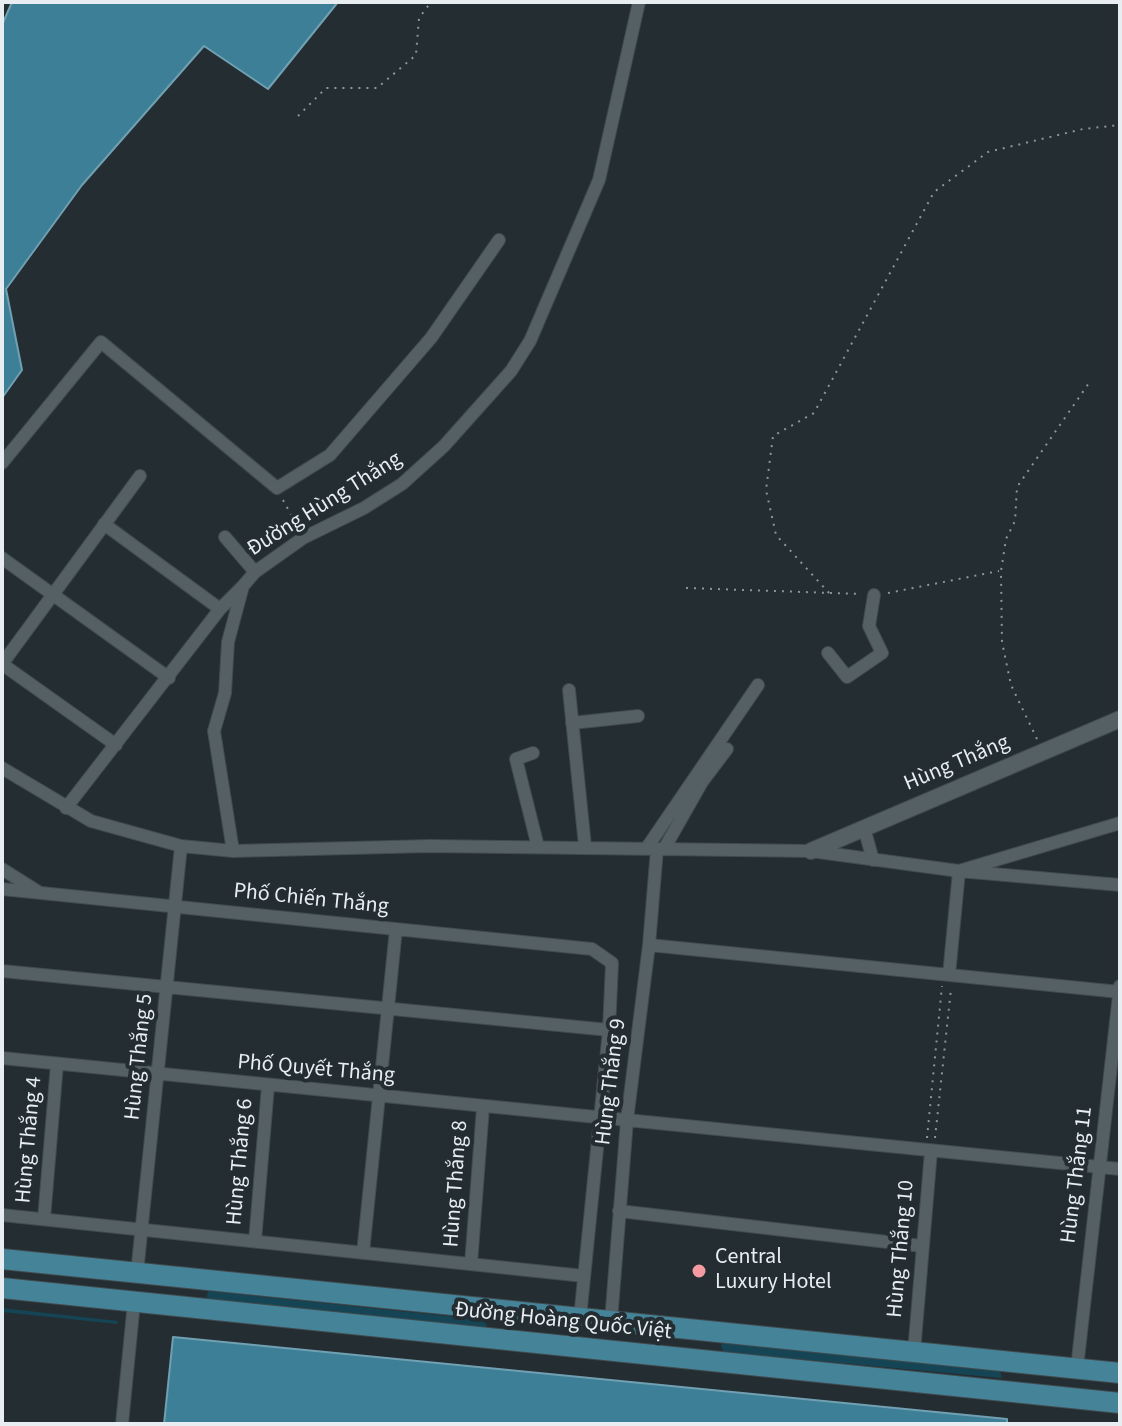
<!DOCTYPE html>
<meta charset="utf-8">
<style>
body{margin:0}
#map{position:relative;width:1122px;height:1426px;overflow:hidden;background:#232d32;font-family:"Source Sans 3",sans-serif}
canvas{display:block}
.frame{position:absolute;inset:0;border:4px solid #e7edf0;pointer-events:none}
</style>
<div id="map">
<canvas width="1122" height="1426"></canvas>
<div class="frame"></div>
</div>
<script>
const context = document.querySelector('canvas').getContext('2d');
context.lineJoin = 'round';
function fillPath(path, color) {
  context.fillStyle = color;
  context.fill(path, 'evenodd');
}
function stroke(path, color, width, dash) {
  context.strokeStyle = color;
  context.lineWidth = width;
  context.lineCap = dash ? 'butt' : 'round';
  context.setLineDash(dash || []);
  context.stroke(path);
}
function write(font, color, halo, rows, align = 'center') {
  context.font = font + ' "Source Sans 3",sans-serif';
  context.lineWidth = 8;
  context.setLineDash([]);
  context.textBaseline = 'middle';
  context.strokeStyle = halo;
  context.fillStyle = color;
  for (const [text, x, y, turn = 0] of rows) {
    context.save();
    context.translate(x, y);
    context.rotate((+turn || 0) * Math.PI / 180);
    context.textAlign = isNaN(turn) ? turn : align;
    if (halo) context.strokeText(text, 0, 0);
    context.fillText(text, 0, 0);
    context.restore();
  }
}
fillPath(new Path2D(`
 M208,1291L485,1320L487,1326L484,1329L206,1300Z
 M2,1308L118,1321L117,1324L2,1312Z
 M724,1343L1000,1371L1002,1378L723,1352L721,1345Z`), '#154555');
const water = new Path2D(`
 M12,2H338L268,89L204,46L82,185L6,289L22,370L2,398V25Z
 M173,1337L1007,1419V1424H164Z`);
fillPath(water, '#3d7f97');
stroke(water, '#70a0b2', 2);
const minor = new Path2D(`
 M2,463L101,342L277,488L330,455L431,338L499,240
 M104,524L220,609
 M225,537L255,572
 M2,558L169,678
 M828,653L847,677L882,653L869,626L874,595
 M2,664L140,476
 M2,664L116,745
 M569,690L585,846
 M572,723L638,716
 M533,753L516,759L538,847
 M2,768L91,821L181,846L233,851L430,846L811,851L959,871L1120,885
 M66,808L220,609L243,586
 M864,828L873,860
 M646,849L758,685
 M664,849L702,782L727,749
 M233,851L214,731L225,693L228,642L243,586L255,572L303,538L364,508L402,484L444,446L511,371L530,341L599,180L639,2
 M2,869L37,891
 M2,889L592,949L612,963L609,1030L580,1318
 M649,945L1120,992
 M2,971L609,1030
 M949,975L959,871L1120,823
 M2,1058L1120,1169
 M619,1211L922,1246
 M2,1215L584,1276
 M44,1219L57,1064
 M255,1241L268,1086
 M363,1253L396,929
 M471,1264L483,1107
 M137,1273L181,846
 M611,1321L627,1120L649,945L657,849
 M914,1352L931,1151
 M1077,1368L1120,986
 M122,1424L134,1302`);
const tertiary = new Path2D(`
 M811,851L1120,719`);
const primary = new Path2D(`
 M2,1259L1120,1373
 M2,1288L1120,1403`);
stroke(minor, '#414a4d', 14);
stroke(tertiary, '#414a4d', 18);
stroke(primary, '#414a4d', 22);
stroke(new Path2D(`
 M298,116L326,88H377L416,55L419,18L431,2
 M283,500L297,526
 M686,588L862,594
 M829,593L776,535L766,490L773,436L814,413L934,192L988,152L1083,129L1120,125
 M888,593L999,571
 M1037,739L1011,685L1002,642L1001,571L1006,539L1015,521L1017,487L1089,383
 M927,1138L942,986
 M935,1138L951,989`), '#8e969a', 2, [2, 6]);
stroke(minor, '#556065', 12);
stroke(tertiary, '#556065', 16);
stroke(primary, '#458399', 20);
for (const [x, y, r, color] of [
 [699,1271,8,"#f49aa1"]
]) {
  const dot = new Path2D();
  dot.arc(x, y, r, 0, 2 * Math.PI);
  context.fillStyle = color;
  context.fill(dot);
  stroke(dot, '#232d32', 3);
}
write('22px', '#e7edf0', '#232d32', [
 ["Đường Hùng Thắng",325,505,-32],
 ["Hùng Thắng",957,764,-23],
 ["Phố Chiến Thắng",311,900,6],
 ["Hùng Thắng 5",140,1057,-84],
 ["Phố Quyết Thắng",316,1070,5],
 ["Hùng Thắng 9",612,1082,-83],
 ["Hùng Thắng 4",30,1140,-85],
 ["Hùng Thắng 6",241,1162,-85],
 ["Hùng Thắng 11",1078,1175,-83],
 ["Hùng Thắng 8",457,1184,-86],
 ["Hùng Thắng 10",902,1249,-85],
 ["Đường Hoàng Quốc Việt",563,1322,6]
]);
write('22px', '#e7edf0', '#232d32', [
 ["Central",715,1258],
 ["Luxury Hotel",715,1283]
], 'left');
</script>
